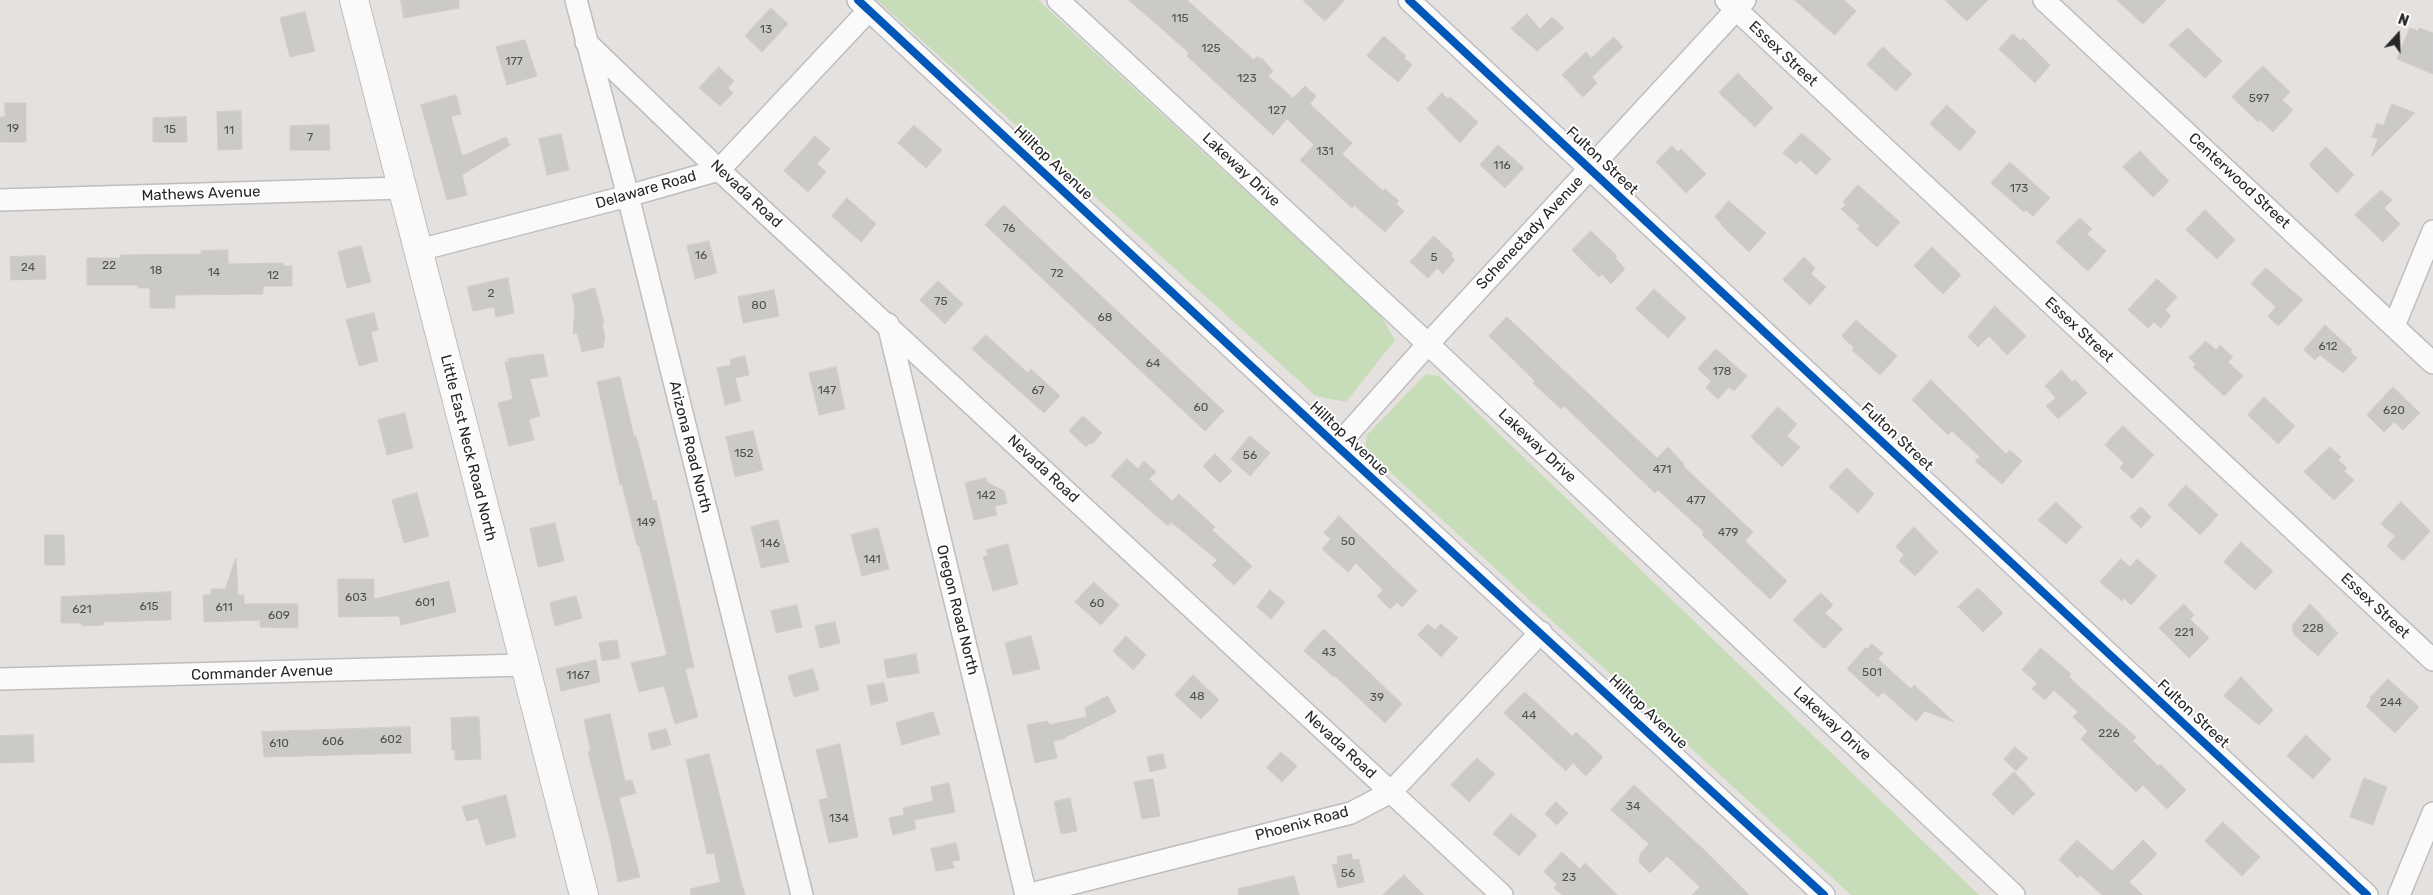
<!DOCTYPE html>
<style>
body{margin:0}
#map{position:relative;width:2433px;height:895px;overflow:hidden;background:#e4e1de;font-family:Rubik,sans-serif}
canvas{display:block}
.north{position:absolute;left:2373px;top:10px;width:50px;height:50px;-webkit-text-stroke:4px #fff;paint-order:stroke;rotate:20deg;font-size:14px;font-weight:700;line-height:20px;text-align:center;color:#272727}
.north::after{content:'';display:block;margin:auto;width:18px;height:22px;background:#272727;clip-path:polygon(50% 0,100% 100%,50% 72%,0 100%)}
</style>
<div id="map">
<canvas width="2433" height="895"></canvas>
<div class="north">N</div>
</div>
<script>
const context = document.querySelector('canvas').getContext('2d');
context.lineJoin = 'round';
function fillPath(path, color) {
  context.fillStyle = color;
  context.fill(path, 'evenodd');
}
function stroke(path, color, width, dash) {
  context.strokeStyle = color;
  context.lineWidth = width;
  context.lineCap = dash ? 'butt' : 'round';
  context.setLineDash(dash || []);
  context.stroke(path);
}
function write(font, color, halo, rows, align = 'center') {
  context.font = font + ' Rubik,sans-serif';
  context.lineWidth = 4;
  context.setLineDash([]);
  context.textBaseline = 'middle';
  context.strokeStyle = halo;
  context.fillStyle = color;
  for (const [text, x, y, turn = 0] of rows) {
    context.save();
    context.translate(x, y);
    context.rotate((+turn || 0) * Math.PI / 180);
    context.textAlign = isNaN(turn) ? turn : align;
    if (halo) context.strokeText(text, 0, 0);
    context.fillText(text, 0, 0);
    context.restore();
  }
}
fillPath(new Path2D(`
 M877,0H1038L1381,316L1395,340L1346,402L1316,396Z
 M1426,374L1439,376L1979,895H1851L1365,449L1367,435Z`), '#c7ddb9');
const building = new Path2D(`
 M401,0H459V8L404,18Z
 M1129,0H1187L1254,60L1258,56L1261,60L1262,58L1273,71L1268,76L1293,98L1305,86L1316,96L1310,104L1352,143L1342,154L1383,191L1385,189L1399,201L1396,204L1404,211L1385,232L1354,205L1352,208L1300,160L1314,145L1287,119L1273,135L1187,56L1189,53Z
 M1303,0H1345L1325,21Z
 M1795,0H1844L1856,11L1835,35Z
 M1945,0H1988L1967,21Z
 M2117,0H2166L2143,24Z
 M771,8L788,24L762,52L745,36Z
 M305,12L315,51L290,57L280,18Z
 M1527,14L1540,29L1552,17L1564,28L1537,51L1511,29Z
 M2188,28L2222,61L2205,78L2169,45Z
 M2410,28L2418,31L2419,28L2433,33V74L2397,59Z
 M2013,34L2021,41L2023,38L2050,65L2035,83L1999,49Z
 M1384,36L1406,56L1404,58L1412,65L1398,82L1367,56Z
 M1614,37L1623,47L1592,77L1597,83L1583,97L1562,75L1586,52L1591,58Z
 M525,40L537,76L507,85L496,47Z
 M1883,47L1912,74L1896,91L1867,65Z
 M2263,66L2290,92L2282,100L2293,110L2273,132L2260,120L2258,122L2232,97Z
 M719,67L734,81L728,88L733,93L720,106L699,88Z
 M1738,73L1773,108L1755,127L1719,93Z
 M1442,93L1448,99L1450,97L1478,122L1460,143L1427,109Z
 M456,95L461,114L451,116L462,156L506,137L510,145L462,175L467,195L447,200L421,105Z
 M5,103H26V142H0V117H5Z
 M2392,104L2415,113L2371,157L2378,139L2372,137L2377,123L2383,126Z
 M1947,105L1976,132L1960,151L1930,124Z
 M241,111L242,149L218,150L217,112Z
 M186,117L187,142H153V118Z
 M329,125L330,150H290V126Z
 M914,125L942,150L926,168L898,143Z
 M1802,133L1831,159L1816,175L1800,160L1796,164L1783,153Z
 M561,134L569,170L547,175L539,139Z
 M815,136L830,149L817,164L826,172L808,192L784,171Z
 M1498,145L1524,168L1505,188L1480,165Z
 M1672,146L1678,152L1681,149L1706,174L1686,193L1656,162Z
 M2326,147L2354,175L2337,193L2309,165Z
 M2140,151L2169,181L2153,197L2123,167Z
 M2010,162L2050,198L2033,216L2026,210L2024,212L1991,183Z
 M1858,185L1900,222L1877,247L1857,229L1860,226L1841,209L1846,205L1843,202Z
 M2381,190L2392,200L2384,208L2400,224L2383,242L2355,215Z
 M847,198L876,224L861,242L832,216Z
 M1729,201L1766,233L1749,252L1721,225L1722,224L1715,217Z
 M1004,205L1224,411L1205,431L985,225Z
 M2205,210L2235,240L2217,259L2186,230Z
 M2080,218L2092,229L2087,234L2106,251L2088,271L2056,242Z
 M1591,231L1617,256L1615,258L1625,269L1611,284L1602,274L1599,277L1572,250Z
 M1434,236L1453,254L1451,256L1455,260L1443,274L1437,268L1428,278L1410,262Z
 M709,241L717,273L695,279L687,246Z
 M361,246L371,282L347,288L338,252Z
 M1932,247L1961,275L1943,294L1914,266Z
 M228,250V264L283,263V266H292V286H263V294L175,295V308H150V288H138V285H87V258H120L121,255L201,254V251Z
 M45,256L46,279L11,280L10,257Z
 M1804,257L1815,268L1811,274L1826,287L1810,305L1783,280Z
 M2266,268L2303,300L2278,326L2268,316L2276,307L2251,284Z
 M508,278L514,313L496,317L494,307L473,311L467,287Z
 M2157,279L2177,297L2165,310L2171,316L2161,328L2154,322L2148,328L2128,310Z
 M938,281L963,304L945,324L920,300Z
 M595,288L604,323L602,324L605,337L603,347L582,352L577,333L573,334L575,308L572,295Z
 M1654,289L1686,318L1668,338L1636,309Z
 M774,290L779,316L743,323L738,297Z
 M1995,306L2026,336L2007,355L1989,336L1978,347L1968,337Z
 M374,313L378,330L371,332L378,361L359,366L346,320Z
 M1507,317L1657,458L1668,447L1684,464L1683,466L1753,532L1745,541L1787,581L1770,599L1702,535L1704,532L1658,490L1655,493L1564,406L1561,409L1533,383L1535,381L1489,336Z
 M1856,320L1897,356L1880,375L1852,350L1854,348L1842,336Z
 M2325,325L2352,350L2350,352L2357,358L2343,373L2320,355L2315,360L2304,350Z
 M986,335L1028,373L1031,369L1060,396L1044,413L972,349Z
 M2206,341L2216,350L2220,345L2233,357L2228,362L2243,376L2224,396L2193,367L2196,364L2189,358Z
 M1716,349L1747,376L1734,391L1729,387L1718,399L1706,388L1711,381L1698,369Z
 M543,354L548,376L530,379L540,416L529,419L534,440L509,446L498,403L513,399L505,362H509L508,359Z
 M745,356L749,375L735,378L741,401L725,405L717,368L731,365L730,360Z
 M836,367L845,409L819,415L809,373Z
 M2062,370L2072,382L2075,380L2087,393L2058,419L2046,406L2056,398L2045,386Z
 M620,377L634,437L636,436L653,501L656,500L694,667L685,669L698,717L675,724L664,686L639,692L631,663L667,655L639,545H637L622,484L620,485L597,382Z
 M1931,380L2006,454L2010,450L2022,461L2002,484L1975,461L1980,457L1952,431L1948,435L1912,400Z
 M2393,387L2420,413L2403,430L2394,422L2384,432L2367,415Z
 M2264,397L2295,426L2278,444L2248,415Z
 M1778,407L1797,424L1787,436L1800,447L1782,467L1751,437Z
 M405,413L413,448L387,455L378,420Z
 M1083,416L1102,433L1092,444L1089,443L1086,447L1069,431Z
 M2123,426L2154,455L2132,479L2120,468L2124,463L2105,445Z
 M753,431L763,470L735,477L726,437Z
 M1250,436L1270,453L1250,476L1231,459Z
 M2330,447L2341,457L2338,460L2347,468L2344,471L2354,480L2334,500L2304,472Z
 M1215,454L1232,471L1220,483L1203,466Z
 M1127,459L1138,469L1144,461L1156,472L1149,479L1172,501L1179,494L1215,527L1212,530L1252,566L1234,585L1212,565L1217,560L1171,522L1168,526L1111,476Z
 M1847,468L1874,494L1858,513L1829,487Z
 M986,478L987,482L1004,491L1007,503L995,506L997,515L974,520L965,483Z
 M2186,485L2218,515L2200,535L2168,505Z
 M417,493L429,536L404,543L392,500Z
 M2056,502L2082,527L2066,544L2038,520Z
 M2401,502L2430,531L2403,561L2387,546L2395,536L2381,524Z
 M2141,507L2151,517L2141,528L2130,517Z
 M1339,516L1417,591L1402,607L1397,602L1390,609L1377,596L1383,590L1356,563L1348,572L1322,549L1331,539L1324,533Z
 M778,520L789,562L761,568L751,527Z
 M555,523L564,561L538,567L530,529Z
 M1914,527L1938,552L1915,576L1899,561L1904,555L1896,547Z
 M878,528L889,569L862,576L851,535Z
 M45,535H64L65,565H45Z
 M2241,542L2273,571L2255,590L2224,562Z
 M1008,544L1018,584L993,591L983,557L988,555L986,550Z
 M236,558L238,595H244V604H298V628L260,627V620L204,622L203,595H211V589H225Z
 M2121,559L2130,567L2137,559L2157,576L2131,605L2124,598L2122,601L2100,582Z
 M338,579H374V599L449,581L456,612L401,625L399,616L339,617Z
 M1094,582L1119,605L1101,625L1075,602Z
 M1978,588L2003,613L1983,632L1958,607Z
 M1270,590L1285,602L1271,619L1257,607Z
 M171,592V620L103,622V625L82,626V623H61V597Z
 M1821,593L1833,605L1825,613L1843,629L1824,649L1793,620Z
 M576,596L582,618L555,626L550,603Z
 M2184,604L2194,615L2190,619L2209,638L2189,658L2159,628Z
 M2310,604L2338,633L2318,656L2294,635L2292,626Z
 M797,605L802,627L776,633L771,611Z
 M835,622L840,643L820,648L815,626Z
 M1428,624L1435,630L1441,624L1458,638L1441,657L1418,635Z
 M1324,629L1402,704L1385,723L1335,676L1334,677L1304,651Z
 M1031,636L1040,669L1013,675L1005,643Z
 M1126,636L1146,655L1133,670L1113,651Z
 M617,640L620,658L602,661L599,643Z
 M1872,644L1883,653L1878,659L1911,689L1914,685L1954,722L1925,711L1916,721L1883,692L1878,697L1847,669L1865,648L1867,649Z
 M2041,648L2071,674L2069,676L2074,682L2136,737L2133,741L2158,766L2160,764L2186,790L2167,809L2143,785L2136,792L2081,739L2088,731L2073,717L2078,712L2054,690L2045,700L2032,689L2037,683L2022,670Z
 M916,654L919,673L887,678L884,660Z
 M596,660L600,682L561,691L556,669Z
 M813,669L819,690L794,697L788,676Z
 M1193,675L1219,700L1201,719L1175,695Z
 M2241,677L2273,710L2259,725L2224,696Z
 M2388,679L2419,707L2395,733L2366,706L2371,700L2370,698Z
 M884,683L888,701L871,705L867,686Z
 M1525,692L1572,736L1576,732L1603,757L1586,776L1573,763L1566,771L1504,713Z
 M1108,696L1116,712L1066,737V738L1053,741L1057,758L1035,763L1027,725L1048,721L1049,725L1087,717L1085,708Z
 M933,712L940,734L902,745L896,723Z
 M610,714L625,781L632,780L636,793L619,798L640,877L618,882L611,843L588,752L591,751L584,720Z
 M479,717L481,759L455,760V750H452L451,718Z
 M410,727L411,753L264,757L262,732Z
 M666,729L671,745L652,750L648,734Z
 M33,735L34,762L0,763V736Z
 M2306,735L2331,759L2313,779L2287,756Z
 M840,744L858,837L829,843L819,800L828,798L816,750Z
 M2015,747L2028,758L2016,771L2004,759Z
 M1281,752L1297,766L1282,782L1267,768Z
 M709,754L740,877L745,895H691L690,889L720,882L714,853L707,854L686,760Z
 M1163,754L1166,768L1150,772L1147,757Z
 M1477,758L1495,774L1469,802L1451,785Z
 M2014,772L2035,794L2013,815L1992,794Z
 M2364,778L2387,787L2373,825L2350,817Z
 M1153,779L1160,816L1142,819L1134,782Z
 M949,783L955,812L914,820L916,829L893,835L889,818L904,815L903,808L933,801L931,787Z
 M1634,785L1702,848L1749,895H1692L1700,887L1667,856L1650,873L1639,862L1640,854L1649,844L1611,810Z
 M506,795L516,837L486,845L478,818L467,821L462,807Z
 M1070,798L1077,831L1061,834L1054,802Z
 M1556,802L1568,813L1557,825L1545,814Z
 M1511,814L1537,835L1519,856L1493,834Z
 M2223,822L2260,857L2242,876L2205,841Z
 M2077,840L2112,871L2143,840L2157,854L2129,882L2143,895H2102L2080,875L2078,878L2059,860Z
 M956,843L960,860L952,861L954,868L936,871L931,849Z
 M1562,852L1580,869L1585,863L1617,895H1562L1554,888L1557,884L1544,872Z
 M1351,854L1353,860L1359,859L1364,882L1338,888L1332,865L1338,864L1337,857Z
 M1404,875L1424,895H1383Z
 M1294,876L1299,895H1239L1238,889Z`);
fillPath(building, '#cccac7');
stroke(building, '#cfcdca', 1);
const minor = new Path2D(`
 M576,0L628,196L802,895
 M858,0L1337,446L1824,895
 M1058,0L1428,344L2014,895
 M1409,0L2367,895
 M1726,0L2433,660
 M2044,0L2433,363
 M586,42L719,170L1502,895
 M0,200L401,188
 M419,250L628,196L719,170L869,10
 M888,324L1026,895
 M2394,326L2433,231
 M1337,446L1428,344L1745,0
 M0,679L523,665
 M1027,895L1351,813L1391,792L1541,632
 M2399,895L2433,813`);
const secondary = new Path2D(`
 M354,0L584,895`);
stroke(minor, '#bebdbf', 24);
stroke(secondary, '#bebdbf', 30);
stroke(minor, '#fbfafa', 21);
stroke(secondary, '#fbfafa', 28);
stroke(new Path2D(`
 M858,0L1337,446L1824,895
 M1409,0L2367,895`), '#0057b8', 8);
write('12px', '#515050', null, [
 ["115",1180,19],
 ["13",766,30],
 ["125",1211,49],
 ["177",514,62],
 ["123",1247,79],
 ["597",2259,99],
 ["127",1277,111],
 ["19",13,129],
 ["15",170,130],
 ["11",229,131],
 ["7",310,138],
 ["131",1325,152],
 ["116",1502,166],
 ["173",2019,189],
 ["76",1009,229],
 ["16",701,256],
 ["5",1434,258],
 ["22",109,266],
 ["24",28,268],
 ["18",156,271],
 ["14",214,273],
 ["72",1057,274],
 ["12",273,276],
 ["2",491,294],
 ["75",941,302],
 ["80",759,306],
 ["68",1105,318],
 ["612",2328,347],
 ["64",1153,364],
 ["178",1722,372],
 ["147",827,391],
 ["67",1038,391],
 ["60",1201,408],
 ["620",2394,411],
 ["152",744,454],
 ["56",1250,456],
 ["471",1662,470],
 ["142",986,496],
 ["477",1696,501],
 ["149",646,523],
 ["479",1728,533],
 ["50",1348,542],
 ["146",770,544],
 ["141",872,560],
 ["603",356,598],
 ["601",425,603],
 ["60",1097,604],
 ["615",149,607],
 ["611",224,608],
 ["621",82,610],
 ["609",279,616],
 ["228",2313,629],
 ["221",2184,633],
 ["43",1329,653],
 ["501",1872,673],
 ["1167",578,676],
 ["48",1197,697],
 ["39",1377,698],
 ["244",2391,703],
 ["44",1529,716],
 ["226",2109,734],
 ["602",391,740],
 ["606",333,742],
 ["610",279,744],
 ["34",1633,807],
 ["134",839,819],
 ["56",1348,874],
 ["23",1569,878]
]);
write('15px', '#272727', '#fff', [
 ["Essex Street",1783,54,43],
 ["Fulton Street",1602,161,43],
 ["Hilltop Avenue",1053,163,43],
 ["Lakeway Drive",1241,170,43],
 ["Centerwood Street",2239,181,43],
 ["Delaware Road",646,190,-16],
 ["Mathews Avenue",201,194,-2],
 ["Nevada Road",746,194,43],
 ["Schenectady Avenue",1530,233,-47],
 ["Essex Street",2079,330,43],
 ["Fulton Street",1897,437,43],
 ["Hilltop Avenue",1349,439,43],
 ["Lakeway Drive",1537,446,43],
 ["Arizona Road North",690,447,76],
 ["Little East Neck Road North",468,448,76],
 ["Nevada Road",1043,469,43],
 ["Essex Street",2375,606,43],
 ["Oregon Road North",957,610,76],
 ["Commander Avenue",262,673,-2],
 ["Hilltop Avenue",1648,712,43],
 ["Fulton Street",2193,714,43],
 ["Lakeway Drive",1832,724,43],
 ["Nevada Road",1340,745,43],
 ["Phoenix Road",1302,824,-15]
]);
</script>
